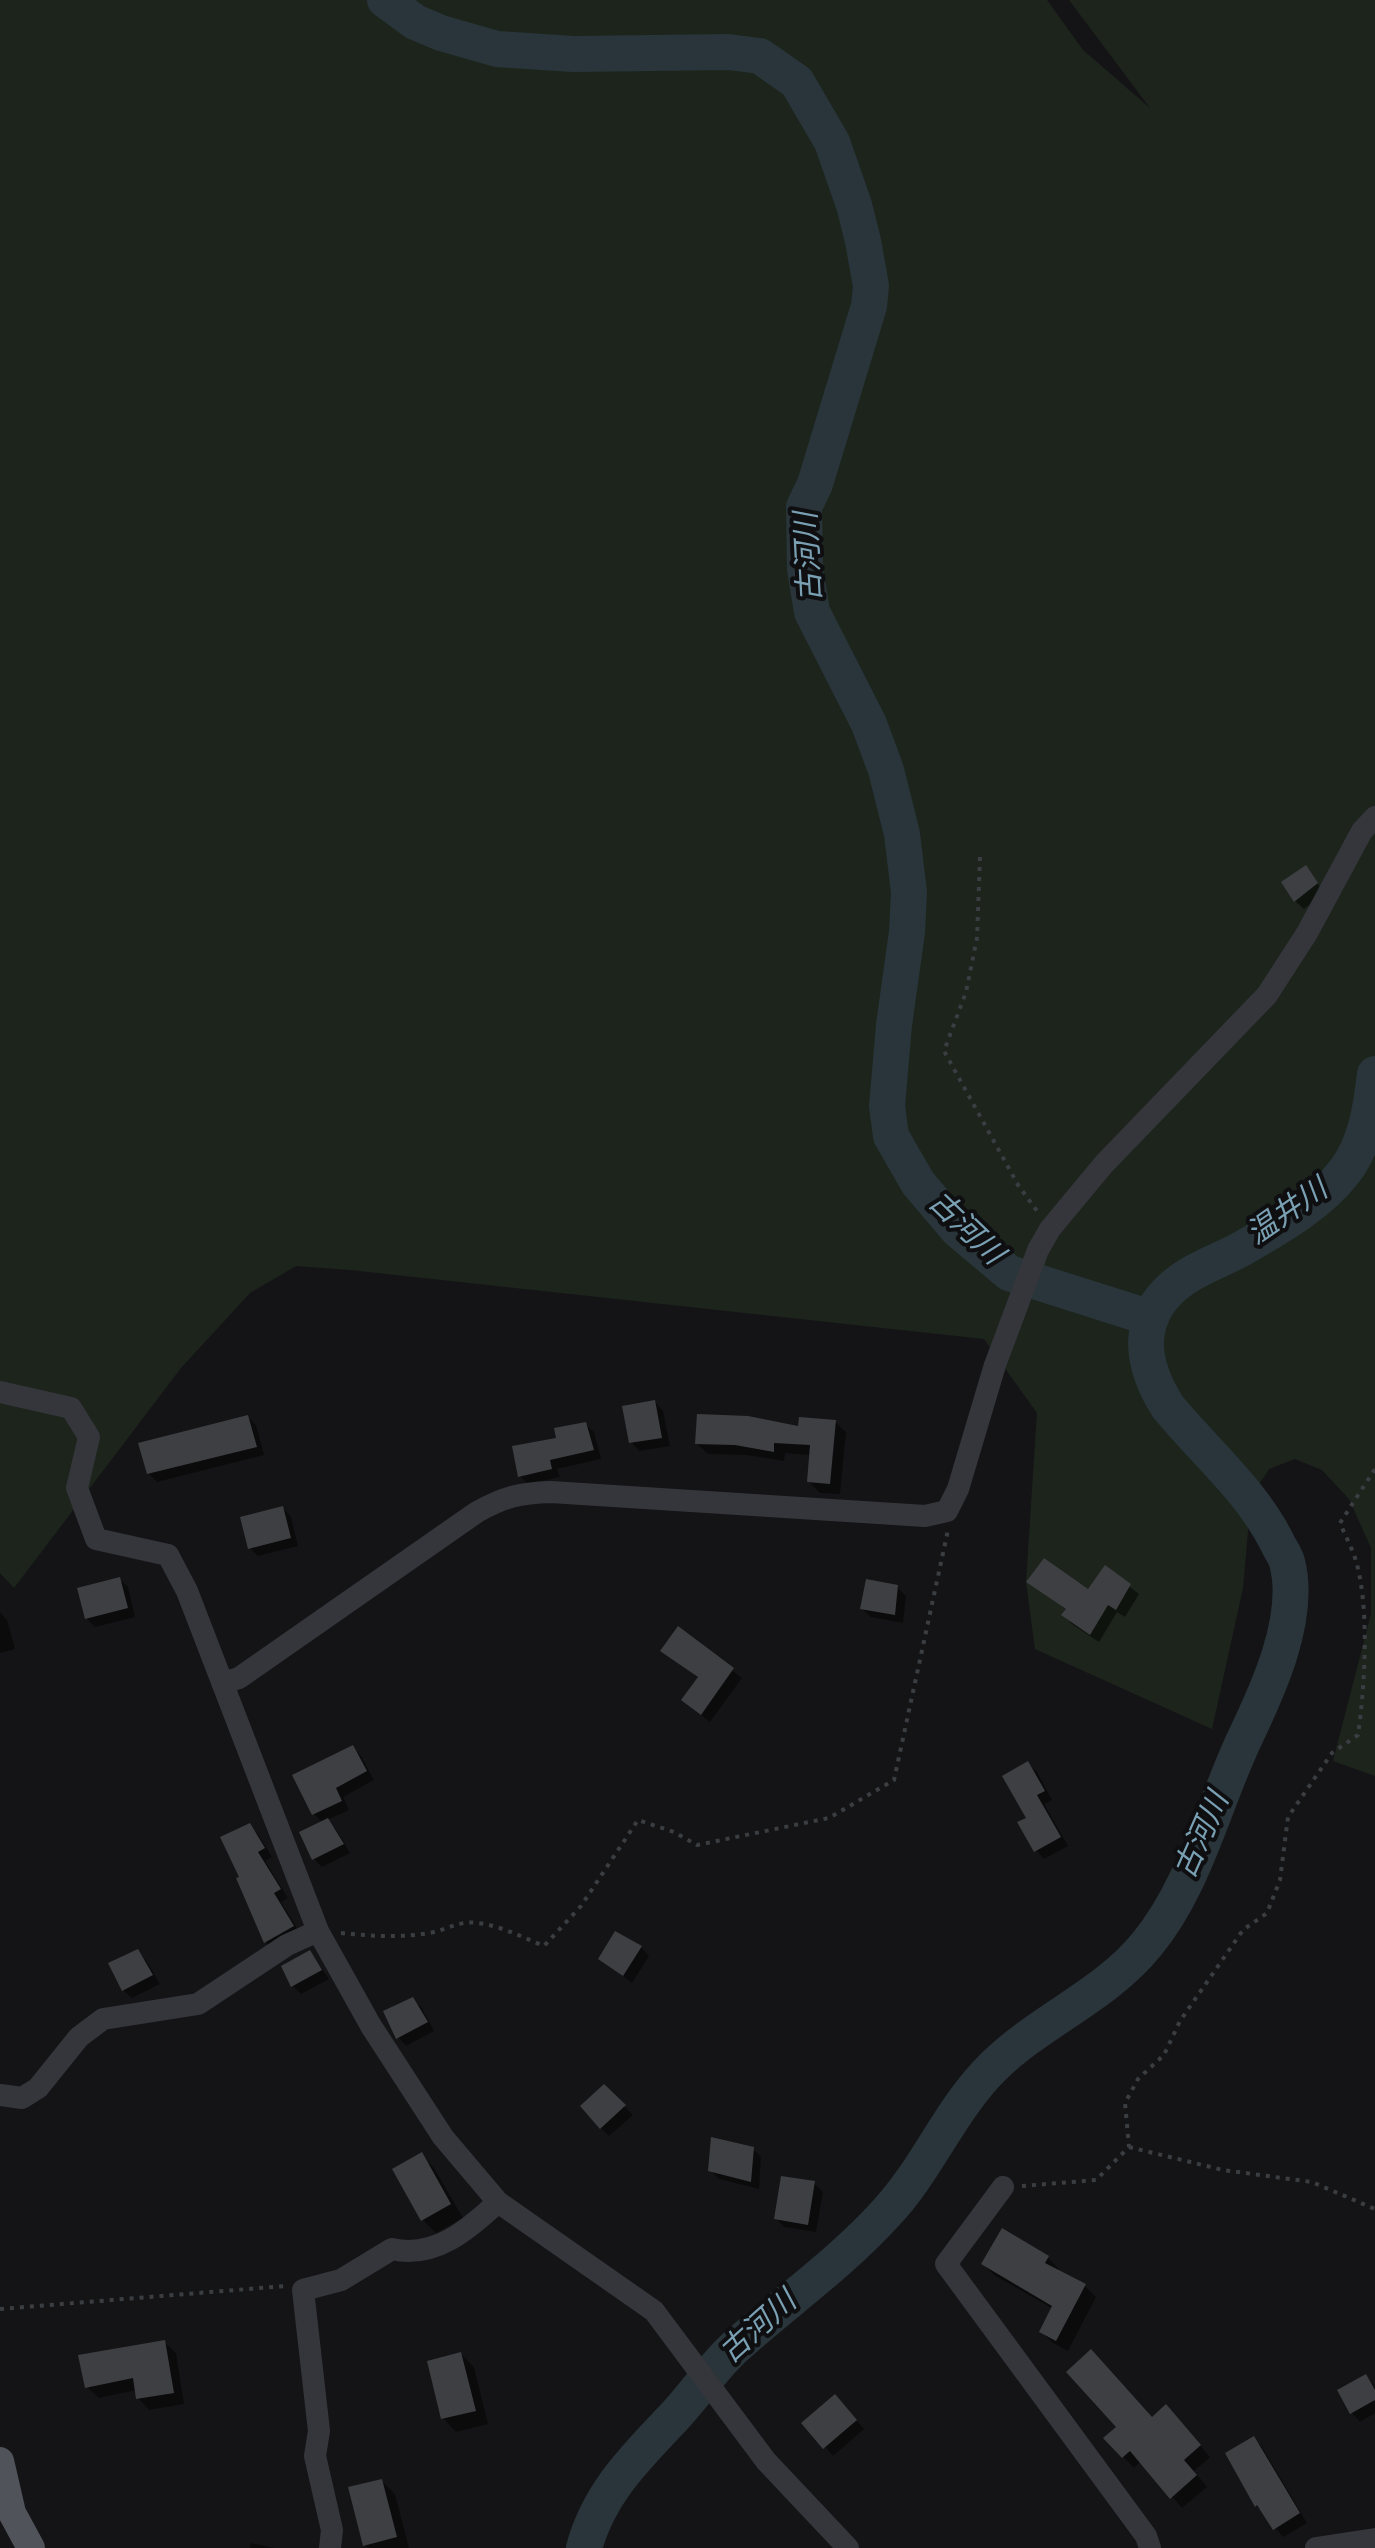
<!DOCTYPE html>
<meta charset="utf-8">
<style>
body{margin:0}
canvas{display:block;background:#141416}
</style>
<canvas width="1375" height="2548"></canvas>
<script>
const context = document.querySelector('canvas').getContext('2d');
context.lineJoin = 'round';
function fillPath(path, color) {
  context.fillStyle = color;
  context.fill(path, 'evenodd');
}
function stroke(path, color, width, dash) {
  context.strokeStyle = color;
  context.lineWidth = width;
  context.lineCap = dash ? 'butt' : 'round';
  context.setLineDash(dash || []);
  context.stroke(path);
}
function write(font, color, halo, rows, align = 'center') {
  context.font = font + ' "Varela Round","Noto Sans JP",sans-serif';
  context.lineWidth = 8;
  context.setLineDash([]);
  context.textBaseline = 'middle';
  context.strokeStyle = halo;
  context.fillStyle = color;
  for (const [text, x, y, turn = 0] of rows) {
    context.save();
    context.translate(x, y);
    context.rotate((+turn || 0) * Math.PI / 180);
    context.textAlign = isNaN(turn) ? turn : align;
    if (halo) context.strokeText(text, 0, 0);
    context.fillText(text, 0, 0);
    context.restore();
  }
}
fillPath(new Path2D(`
 M0,0H1047L1083,50L1150,108L1069,0H1375V1776L1333,1761L1371,1614V1548L1349,1499L1322,1470L1295,1459L1269,1469L1251,1497L1243,1588L1212,1729L1035,1649L1026,1582L1037,1413L984,1339L350,1270L296,1266L250,1293L181,1368L14,1588L0,1573Z`), '#1c241c');
fillPath(new Path2D(`
 M1305,868L1325,893L1304,909L1295,901Z
 M655,1402L663,1411L670,1446L639,1451L631,1442Z
 M248,1417L256,1425L264,1455L157,1482L148,1473Z
 M835,1422L846,1432L840,1494L820,1493L809,1482L811,1455L785,1453L784,1461L747,1455L708,1454L697,1444Z
 M585,1424L594,1432L601,1459L557,1469L560,1477L528,1484L520,1476L558,1439Z
 M283,1508L291,1517L298,1546L258,1556L250,1548Z
 M1105,1568L1139,1594L1125,1617L1117,1612L1099,1642L1072,1624L1063,1615L1067,1610L1029,1582L1088,1592Z
 M119,1579L128,1587L135,1617L95,1627L86,1618Z
 M897,1587L906,1596L903,1623L871,1617L862,1609Z
 M0,1612L7,1620L15,1649L0,1653Z
 M679,1629L742,1678L710,1722L692,1708L699,1678L662,1651Z
 M353,1747L361,1756L374,1780L343,1797L349,1810L327,1820L336,1829L350,1853L322,1867L314,1859L302,1833L323,1823L314,1814L295,1776Z
 M1028,1764L1037,1772L1052,1800L1044,1804L1068,1846L1044,1859L1036,1850L1028,1818Z
 M249,1825L258,1834L272,1857L265,1861L288,1898L281,1902L301,1935L274,1951L266,1942L239,1879L242,1878Z
 M641,1947L649,1956L632,1983L600,1958Z
 M137,1952L146,1960L160,1984L132,1998L123,1990Z
 M310,1952L329,1979L301,1994L293,1986Z
 M412,1999L421,2007L434,2031L406,2046L398,2037Z
 M604,2087L633,2115L609,2136L601,2128Z
 M753,2149L761,2157L759,2189L719,2179L710,2170Z
 M421,2155L434,2168L463,2218L436,2233L423,2220Z
 M814,2183L823,2192L816,2232L784,2227L776,2218Z
 M1002,2231L1048,2258L1059,2269L1058,2272L1084,2285L1096,2297L1068,2351L1053,2343L1041,2332L1053,2309L994,2275L983,2264Z
 M164,2342L176,2353L184,2404L149,2410L138,2398L137,2390L99,2398L87,2387Z
 M461,2354L474,2367L488,2424L456,2432L443,2418Z
 M1366,2376L1375,2387V2413L1360,2422L1352,2413L1339,2391Z
 M843,2405L864,2429L833,2456L825,2447Z
 M1177,2418L1210,2457L1194,2471L1207,2487L1182,2508L1141,2461L1134,2468L1106,2438Z
 M1254,2439L1262,2447L1307,2523L1283,2537L1256,2505Z
 M382,2481L395,2494L409,2548H368L365,2545Z
 M251,2543L275,2548H250Z`), '#0007');
stroke(new Path2D(`
 M385,0L415,22L441,33L497,49L573,54L728,52L760,56L797,82L832,142L854,205L863,241L871,286L869,306L815,484L804,507L805,569L812,612L869,724L886,770L902,834L909,892L907,932L894,1025L887,1106L891,1136L918,1183L958,1230L1009,1273L1151,1318
 M584,2548C599,2493 635,2458 673,2418C695,2395 712,2368 735,2347C786,2301 840,2264 887,2212C928,2168 950,2109 994,2066C1041,2020 1105,1996 1147,1944C1194,1887 1212,1809 1243,1742C1267,1692 1302,1618 1287,1562C1285,1555 1280,1549 1277,1542C1251,1490 1205,1452 1168,1407C1139,1362 1134,1313 1183,1279C1201,1266 1224,1259 1243,1248C1278,1228 1320,1204 1345,1171C1366,1143 1371,1108 1375,1074`), '#29353a', 36);
fillPath(new Path2D(`
 M1306,865L1318,883L1294,902L1281,882Z
 M655,1400L662,1438L629,1443L622,1406Z
 M697,1414L748,1416L798,1426L799,1417L836,1420L830,1484L807,1482L810,1445L774,1443V1452L735,1445L695,1444Z
 M248,1415L257,1447L147,1474L138,1443Z
 M586,1422L594,1450L550,1460L552,1469L518,1477L512,1446L556,1438L554,1428Z
 M283,1506L291,1538L248,1549L240,1517Z
 M1044,1558L1088,1589L1105,1565L1131,1584L1116,1610L1108,1605L1090,1635L1061,1615L1066,1609L1026,1582Z
 M120,1577L128,1608L85,1619L77,1588Z
 M866,1579L898,1585L895,1615L860,1609Z
 M678,1626L734,1668L701,1715L681,1700L698,1677L660,1651Z
 M353,1745L367,1771L336,1788L342,1801L312,1815L292,1775Z
 M1028,1761L1045,1791L1037,1795L1061,1837L1034,1852L1017,1822L1026,1818L1002,1776Z
 M328,1818L344,1844L312,1860L299,1832Z
 M250,1823L265,1848L258,1852L281,1889L274,1893L294,1926L264,1943L236,1878L239,1877L220,1837Z
 M615,1931L642,1946L623,1976L598,1959Z
 M138,1949L153,1975L122,1991L108,1963Z
 M310,1950L322,1970L291,1987L281,1966Z
 M413,1997L428,2022L396,2039L383,2011Z
 M604,2084L626,2105L600,2129L580,2106Z
 M711,2137L754,2147L751,2182L708,2171Z
 M422,2152L451,2204L421,2221L392,2169Z
 M781,2176L815,2181L808,2225L774,2219Z
 M1002,2228L1049,2256L1045,2263L1086,2284L1056,2341L1039,2332L1052,2306L981,2264Z
 M165,2340L174,2393L136,2399L133,2378L85,2388L78,2355Z
 M1091,2349L1152,2417L1166,2404L1201,2445L1184,2460L1197,2475L1170,2499L1130,2451L1122,2458L1103,2438L1116,2427L1066,2372Z
 M461,2352L476,2411L441,2419L427,2361Z
 M1366,2374L1375,2390V2400L1350,2414L1337,2390Z
 M835,2394L857,2420L823,2449L801,2423Z
 M1254,2436L1300,2513L1273,2530L1257,2505L1255,2507L1225,2453Z
 M382,2479L397,2537L363,2546L348,2487Z`), '#3e3f43');
stroke(new Path2D(`
 M980,857L977,938L966,992L944,1051L1018,1185L1037,1211
 M341,1933C370,1936 400,1938 429,1933C447,1930 459,1920 478,1923C501,1926 522,1937 544,1946L581,1906L638,1820L674,1832L697,1845L829,1818L894,1780L948,1530
 M1129,2147L1223,2170L1312,2182L1375,2209
 M1022,2186L1096,2180L1129,2147L1125,2103L1138,2079L1164,2055L1180,2021L1243,1930L1267,1913L1280,1880L1288,1817L1332,1753L1358,1735C1365,1686 1370,1604 1355,1558C1351,1546 1345,1535 1340,1523L1375,1469
 M0,2309L285,2286`), '#3a3d42', 4, [4, 6]);
stroke(new Path2D(`
 M0,1392L71,1408L89,1437L77,1488L96,1539L168,1555L187,1591L318,1931L371,2026L443,2137L498,2202L654,2311L766,2461L848,2548
 M223,1683L239,1678L477,1512C504,1497 519,1493 551,1492L925,1516L947,1511L958,1489L995,1365L1038,1250L1050,1229L1104,1164L1267,995L1307,933L1362,831L1375,817
 M0,2095L22,2098L38,2088L79,2037L103,2019L198,2004L287,1945L318,1931
 M1003,2187L946,2264L1146,2536L1150,2548
 M330,2548L332,2530L315,2456L319,2431L303,2290L341,2280L392,2249C435,2259 469,2229 498,2202
 M1316,2548L1375,2539`), '#34363b', 22);
stroke(new Path2D(`
 M0,2461L12,2513L31,2548`), '#50545a', 28);
write('italic 30px', '#7aa0b3', '#0f0f11', [
 ["古河川",810,557,-93],
 ["温井川",1288,1213,-35],
 ["古河川",965,1229,44],
 ["古河川",1203,1836,-66],
 ["古河川",759,2328,-42]
]);
</script>
